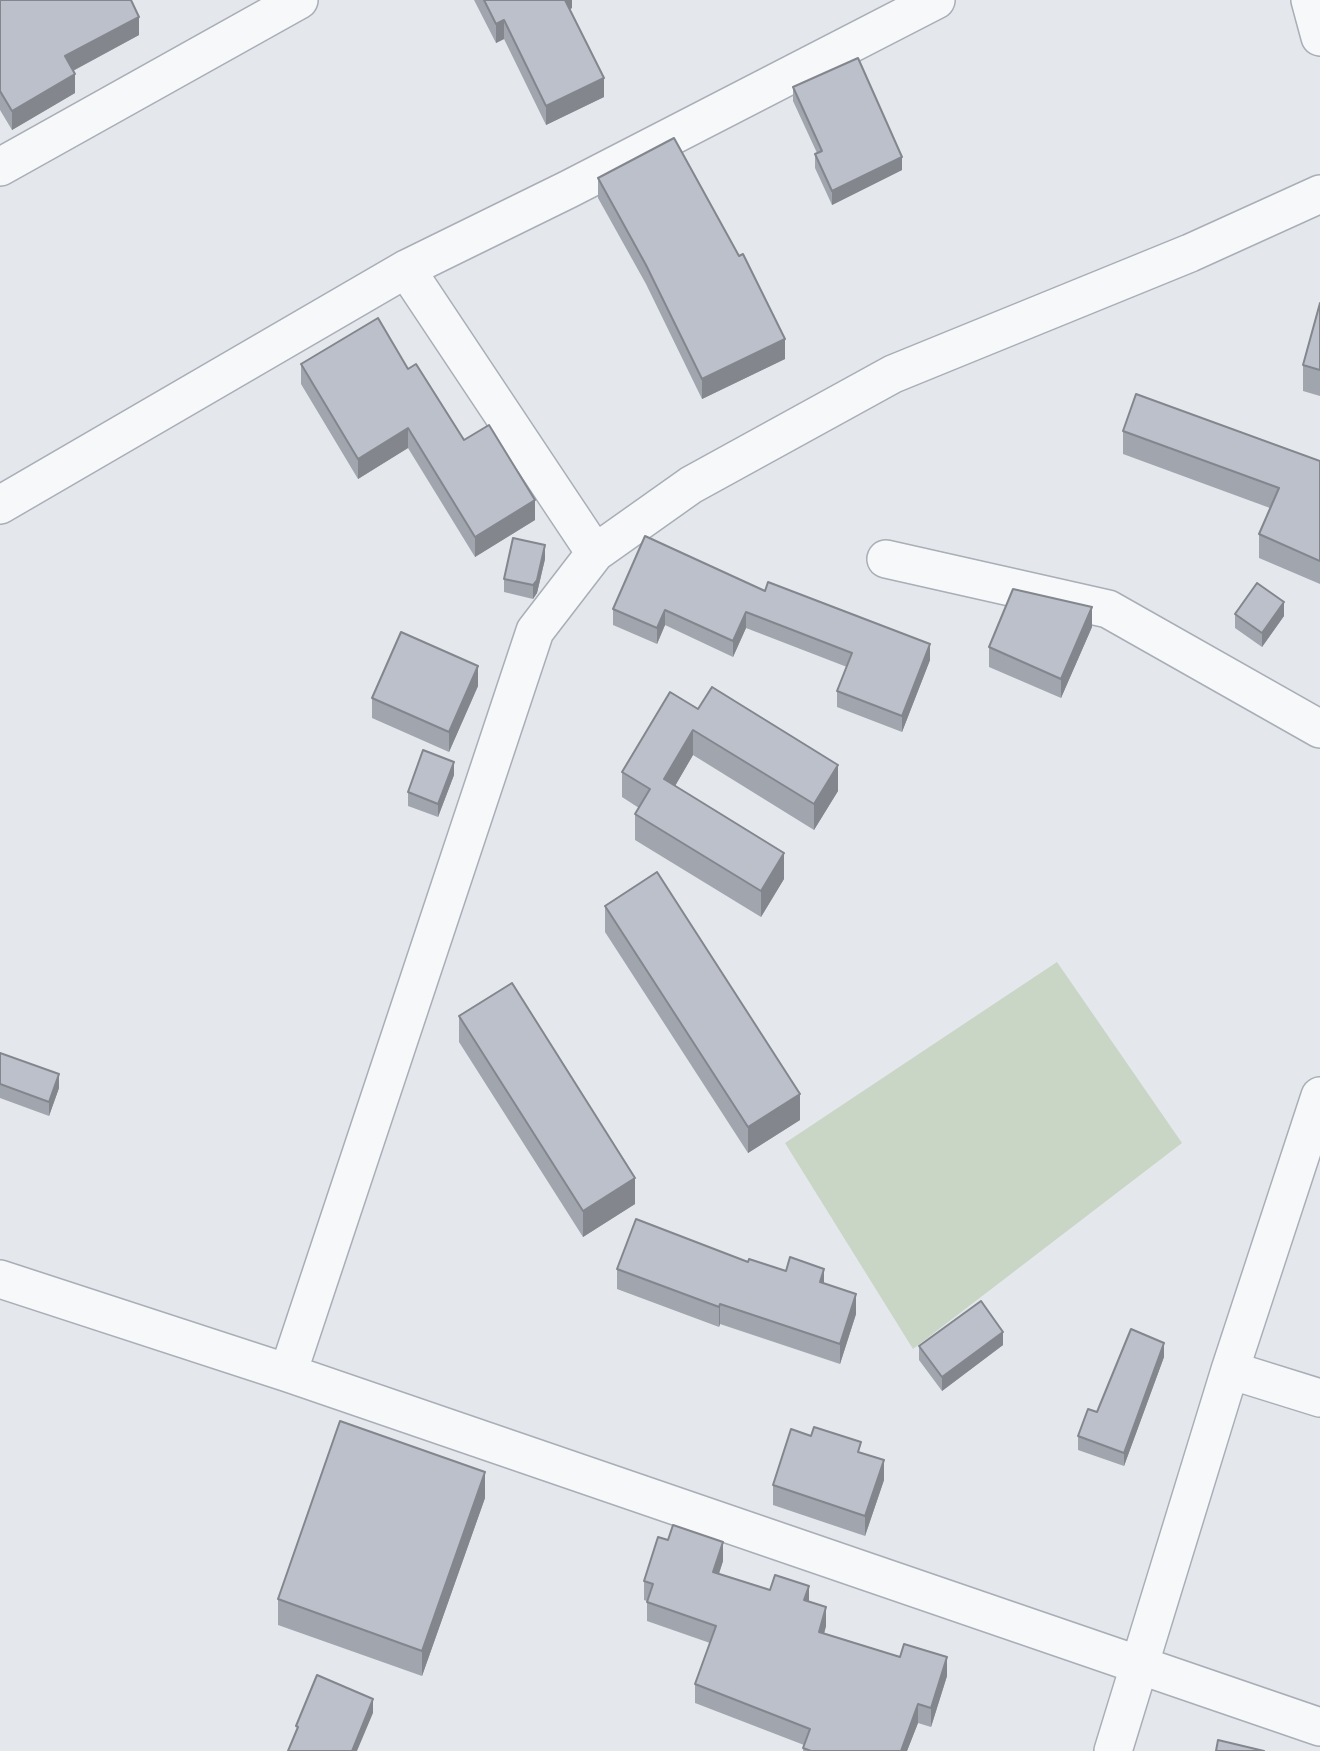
<!DOCTYPE html>
<html>
<head>
<meta charset="utf-8">
<style>
  body { margin:0 }
  canvas { display:block; background:#e4e7ec }
</style>
</head>
<body>
<canvas width="1320" height="1751"></canvas>
<script>
const g = document.querySelector('canvas').getContext('2d');
g.lineJoin = 'round';
function fillPath(path, color) {
  g.fillStyle = color;
  g.fill(path, 'evenodd');
}
function poly(rows) {
  const path = new Path2D();
  for (const r of rows) {
    path.moveTo(r[0], r[1]);
    for (let i = 2; i < r.length; i += 2) path.lineTo(r[i], r[i + 1]);
  }
  return path;
}
function strokePath(path, color, width, dash) {
  g.strokeStyle = color;
  g.lineWidth = width;
  g.lineCap = dash ? 'butt' : 'round';
  g.setLineDash(dash || []);
  g.stroke(path);
}
fillPath(poly([
  [1057,962,1182,1143,913,1349,785,1143]
]), '#c9d6c5');
const minor = poly([
  [1310,0,1320,37],
  [0,167,299,0],
  [406,269,595,553],
  [0,505,406,269,569,189,936,0],
  [886,559,1108,609,1320,729],
  [0,1279,288,1373,1320,1727],
  [1230,1370,1320,1398],
  [288,1373,535,631,595,553,691,485,893,374,1190,253,1320,194],
  [1113,1751,1230,1370,1320,1096]
]);
strokePath(minor, '#a9aeb7', 40);
strokePath(minor, '#f7f8fa', 37);
fillPath(poly([
  [0,0,139,35,73,71,75,93,12,130,0,110],
  [474,0,572,0,572,8,570,9,604,97,546,125,504,39,496,43],
  [793,87,902,170,832,205,815,168,815,154,817,153,793,101],
  [598,178,785,359,702,399,646,284,598,198],
  [1320,303,1320,396,1303,391,1303,365],
  [301,364,408,369,464,440,535,520,475,557,408,448,358,479,301,384],
  [1123,431,1320,461,1320,584,1259,558,1259,534,1270,508,1123,454],
  [545,559,537,593,533,599,504,592,504,579],
  [765,591,930,660,902,732,837,707,837,691,847,667,746,628,733,657,665,625,657,644,613,625,613,609],
  [1235,614,1284,616,1262,647,1235,628],
  [1092,627,1061,698,989,667,989,647],
  [478,686,449,752,372,718,372,698],
  [698,709,838,791,814,830,693,755,675,786,784,879,761,917,635,840,635,814,639,808,622,797,622,772],
  [454,775,438,817,408,806,408,792],
  [605,906,800,1120,748,1153,605,932],
  [459,1016,635,1204,583,1237,459,1042],
  [0,1053,59,1088,49,1116,0,1098],
  [748,1262,824,1283,856,1314,840,1364,720,1324,719,1327,617,1289,617,1269],
  [1003,1345,942,1391,919,1360,919,1346],
  [1164,1357,1124,1466,1078,1450,1078,1436,1097,1412],
  [884,1480,865,1536,773,1505,773,1485],
  [485,1498,422,1676,278,1625,278,1599],
  [723,1561,719,1574,809,1602,826,1626,824,1634,947,1676,931,1727,918,1723,907,1751,803,1751,804,1745,695,1703,695,1684,710,1643,647,1621,647,1601,644,1600,644,1581]
]), '#a1a5ae');
fillPath(poly([
  [563,0,572,0,572,8,563,13],
  [139,17,139,35,65,75,65,56],
  [504,20,504,39,496,43,496,24],
  [75,74,75,93,12,130,12,111],
  [604,78,604,97,546,125,546,106],
  [902,157,902,170,832,205,832,191],
  [785,339,785,359,702,399,702,379],
  [408,428,408,448,358,479,358,459],
  [535,500,535,520,475,557,475,537],
  [545,545,545,559,537,593,533,599,533,585],
  [1284,602,1284,616,1262,647,1262,633],
  [1092,607,1092,627,1061,698,1061,679],
  [665,610,665,625,657,644,657,628],
  [746,612,746,628,733,657,733,641],
  [930,644,930,660,902,732,902,716],
  [478,666,478,686,449,752,449,732],
  [693,730,693,755,664,805,664,779],
  [454,762,454,775,438,817,438,804],
  [838,765,838,791,814,830,814,804],
  [784,853,784,879,761,917,761,891],
  [59,1074,59,1088,49,1116,49,1102],
  [800,1094,800,1120,748,1153,748,1127],
  [635,1178,635,1204,583,1237,583,1211],
  [824,1269,824,1288,820,1282],
  [856,1294,856,1314,840,1364,840,1344],
  [720,1304,720,1324,719,1327,719,1307],
  [1003,1332,1003,1345,942,1391,942,1377],
  [1164,1343,1164,1357,1124,1466,1124,1453],
  [884,1460,884,1480,865,1536,865,1516],
  [485,1472,485,1498,422,1676,422,1651],
  [723,1542,723,1561,713,1591,713,1572],
  [809,1586,809,1605,804,1600],
  [826,1607,826,1626,819,1651,819,1632],
  [947,1657,947,1676,931,1727,931,1708],
  [373,1699,373,1713,357,1751,352,1751],
  [918,1704,918,1723,907,1751,901,1751]
]), '#83868d');
const building = poly([
  [0,0,131,0,139,17,65,56,75,74,12,111,0,91,0,0],
  [484,0,565,0,604,78,546,106,504,20,496,24,484,0],
  [858,58,902,157,832,191,815,154,822,151,793,87,858,58],
  [674,138,739,256,743,254,785,339,702,379,646,265,598,178,674,138],
  [1320,303,1320,370,1303,365,1320,303],
  [378,318,408,369,416,364,464,440,489,425,535,500,475,537,408,428,358,459,301,364,378,318],
  [1136,394,1320,461,1320,561,1259,534,1279,488,1123,431,1136,394],
  [645,536,765,591,768,582,930,644,902,716,837,691,852,653,746,612,733,641,665,610,657,628,613,609,645,536],
  [513,538,545,545,537,580,533,585,504,579,513,538],
  [1257,583,1284,602,1262,633,1235,614,1257,583],
  [1013,589,1092,607,1061,679,989,647,1013,589],
  [401,632,478,666,449,732,372,698,401,632],
  [712,687,838,765,814,804,693,730,664,779,784,853,761,891,635,814,650,789,622,772,670,692,698,709,712,687],
  [423,750,454,762,438,804,408,792,423,750],
  [657,872,800,1094,748,1127,605,906,657,872],
  [512,983,635,1178,583,1211,459,1016,512,983],
  [0,1053,59,1074,49,1102,0,1084,0,1053],
  [636,1219,748,1262,749,1259,786,1271,790,1257,824,1269,820,1282,856,1294,840,1344,720,1304,719,1307,617,1269,636,1219],
  [981,1301,1003,1332,942,1377,919,1346,981,1301],
  [1131,1329,1164,1343,1124,1453,1078,1436,1088,1409,1097,1412,1131,1329],
  [340,1421,485,1472,422,1651,278,1599,340,1421],
  [814,1427,861,1442,858,1452,884,1460,865,1516,773,1485,791,1429,811,1436,814,1427],
  [673,1525,723,1542,713,1572,770,1590,775,1575,809,1586,804,1600,826,1607,819,1632,900,1657,904,1644,947,1657,931,1708,918,1704,901,1751,811,1751,803,1748,810,1729,695,1684,716,1626,647,1602,653,1584,644,1581,658,1537,668,1540,673,1525],
  [317,1675,373,1699,352,1751,288,1751,298,1727,296,1726,317,1675],
  [1218,1740,1264,1751,1216,1751,1218,1740]
]);
fillPath(building, '#bbc0ca');
strokePath(building, '#83868d', 2);
</script>
</body>
</html>
